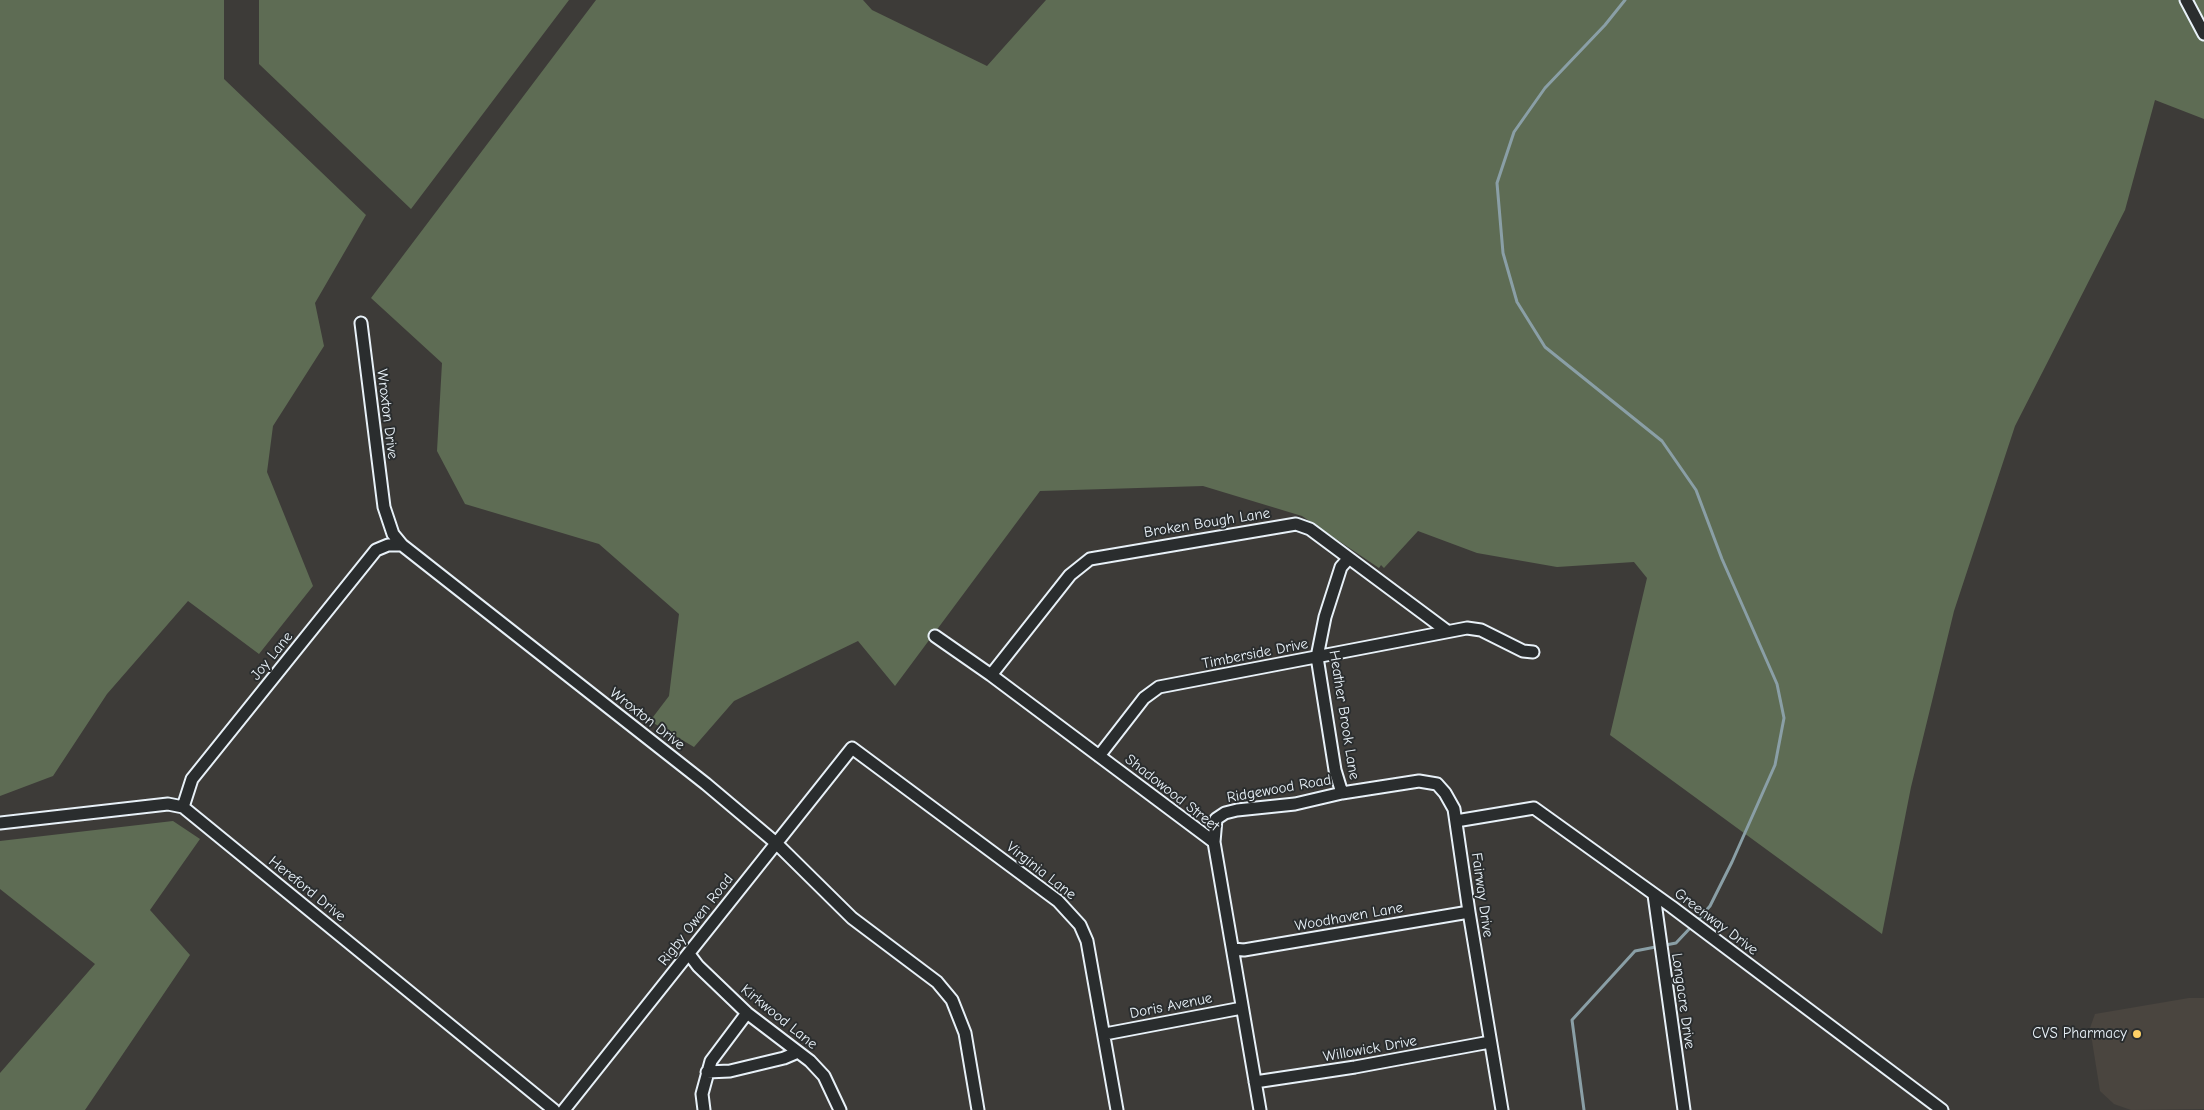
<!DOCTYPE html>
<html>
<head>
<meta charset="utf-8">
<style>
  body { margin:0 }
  canvas { display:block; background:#3d3b38 }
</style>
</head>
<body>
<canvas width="2204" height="1110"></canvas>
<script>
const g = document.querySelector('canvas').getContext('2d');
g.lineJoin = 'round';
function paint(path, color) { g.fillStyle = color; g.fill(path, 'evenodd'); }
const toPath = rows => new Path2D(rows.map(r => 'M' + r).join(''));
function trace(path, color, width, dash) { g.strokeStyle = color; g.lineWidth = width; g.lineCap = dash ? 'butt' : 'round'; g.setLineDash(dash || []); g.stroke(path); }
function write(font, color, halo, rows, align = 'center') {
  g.font = font + ' "Comic Neue",sans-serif'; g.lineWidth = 4; g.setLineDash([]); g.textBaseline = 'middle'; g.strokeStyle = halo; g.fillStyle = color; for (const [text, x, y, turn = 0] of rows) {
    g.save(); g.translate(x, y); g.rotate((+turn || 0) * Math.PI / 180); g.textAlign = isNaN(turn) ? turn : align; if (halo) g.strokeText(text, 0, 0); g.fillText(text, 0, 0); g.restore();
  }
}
paint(toPath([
  [2189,998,2204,998,2204,1109,2131,1110,2114,1104,2100,1091,2090,1028,2095,1014]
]), '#4a453f');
paint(toPath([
  [0,0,224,0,224,79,366,215,315,303,324,346,273,426,267,472,313,586,259,654,188,601,107,694,53,776,0,796],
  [259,0,569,0,411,209,259,64],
  [596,0,863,0,872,10,987,66,1046,0,2204,0,2204,119,2155,100,2125,210,2015,426,1954,611,1911,787,1882,934,1610,735,1647,578,1634,562,1557,567,1477,553,1418,531,1384,568,1381,565,1379,568,1302,516,1203,486,1040,491,895,686,858,641,734,701,694,747,650,721,669,696,679,614,599,544,465,504,437,451,442,363,371,298],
  [173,821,200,839,150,910,190,955,85,1110,0,1110,0,1073,95,964,0,889,0,841]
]), '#5e6c54');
trace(toPath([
  [1625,0,1605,25,1545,88,1514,132,1497,183,1503,253,1517,302,1545,347,1662,441,1696,490,1722,559,1777,684,1784,718,1775,765,1732,862,1710,906,1696,922],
  [1584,1110,1572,1020,1635,951,1676,943,1692,926]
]), '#8a9fa6', 3);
const minor = toPath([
  [2186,0,2204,34],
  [361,323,384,507,393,534,402,545,706,784,776,843,852,918,937,982,952,1000,965,1033,978,1110],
  [935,636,991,675,1214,842,1260,1110],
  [991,675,1070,575,1090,559,1296,524,1310,529,1447,631],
  [1099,756,1144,698,1159,687,1467,628,1481,630,1523,651,1533,652],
  [1342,793,1335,770,1317,657,1325,617,1341,567,1349,558],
  [183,807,192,779,376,550,388,545,402,545],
  [1456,821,1534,808,1672,907,1942,1110],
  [0,823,168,804,183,807,554,1110],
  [1214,842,1216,819,1225,813,1237,810,1295,804,1342,793,1419,781,1437,784,1445,793,1454,809,1469,912,1502,1110],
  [1654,895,1684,1110],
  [1233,949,1244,950,1469,912],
  [689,954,698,966,747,1013,810,1061,824,1076,840,1110],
  [1105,1034,1242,1008],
  [707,1072,730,1071,784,1058,798,1052],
  [1255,1082,1355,1067,1490,1042],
  [564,1110,852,748,1058,901,1080,925,1087,941,1117,1110],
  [704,1110,702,1094,711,1061,747,1013]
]);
trace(minor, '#e8f1f8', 15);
trace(minor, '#2a2d2e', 11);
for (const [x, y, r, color] of [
  [2137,1034,5,"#ffd166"]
]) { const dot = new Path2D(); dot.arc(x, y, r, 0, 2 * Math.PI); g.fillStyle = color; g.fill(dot); trace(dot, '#2a2d2e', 2); }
write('15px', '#e8f1f8', '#2a2d2e', [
  ["Wroxton Drive",387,414,83],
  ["Broken Bough Lane",1207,523,-9],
  ["Timberside Drive",1255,654,-11],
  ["Joy Lane",272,656,-51],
  ["Heather Brook Lane",1344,715,81],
  ["Wroxton Drive",647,719,38],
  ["Ridgewood Road",1279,789,-10],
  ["Shadowood Street",1172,793,38],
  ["Virginia Lane",1041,871,38],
  ["Hereford Drive",307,889,39],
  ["Fairway Drive",1482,895,82],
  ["Woodhaven Lane",1349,917,-10],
  ["Rigby Owen Road",696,920,-52],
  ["Greenway Drive",1716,922,37],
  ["Longacre Drive",1683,1001,82],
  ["Doris Avenue",1171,1006,-11],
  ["Kirkwood Lane",779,1017,39],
  ["Willowick Drive",1370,1049,-10]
]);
write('15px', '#e8f1f8', '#2a2d2e', [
  ["CVS Pharmacy",2127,1034]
], 'right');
</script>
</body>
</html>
